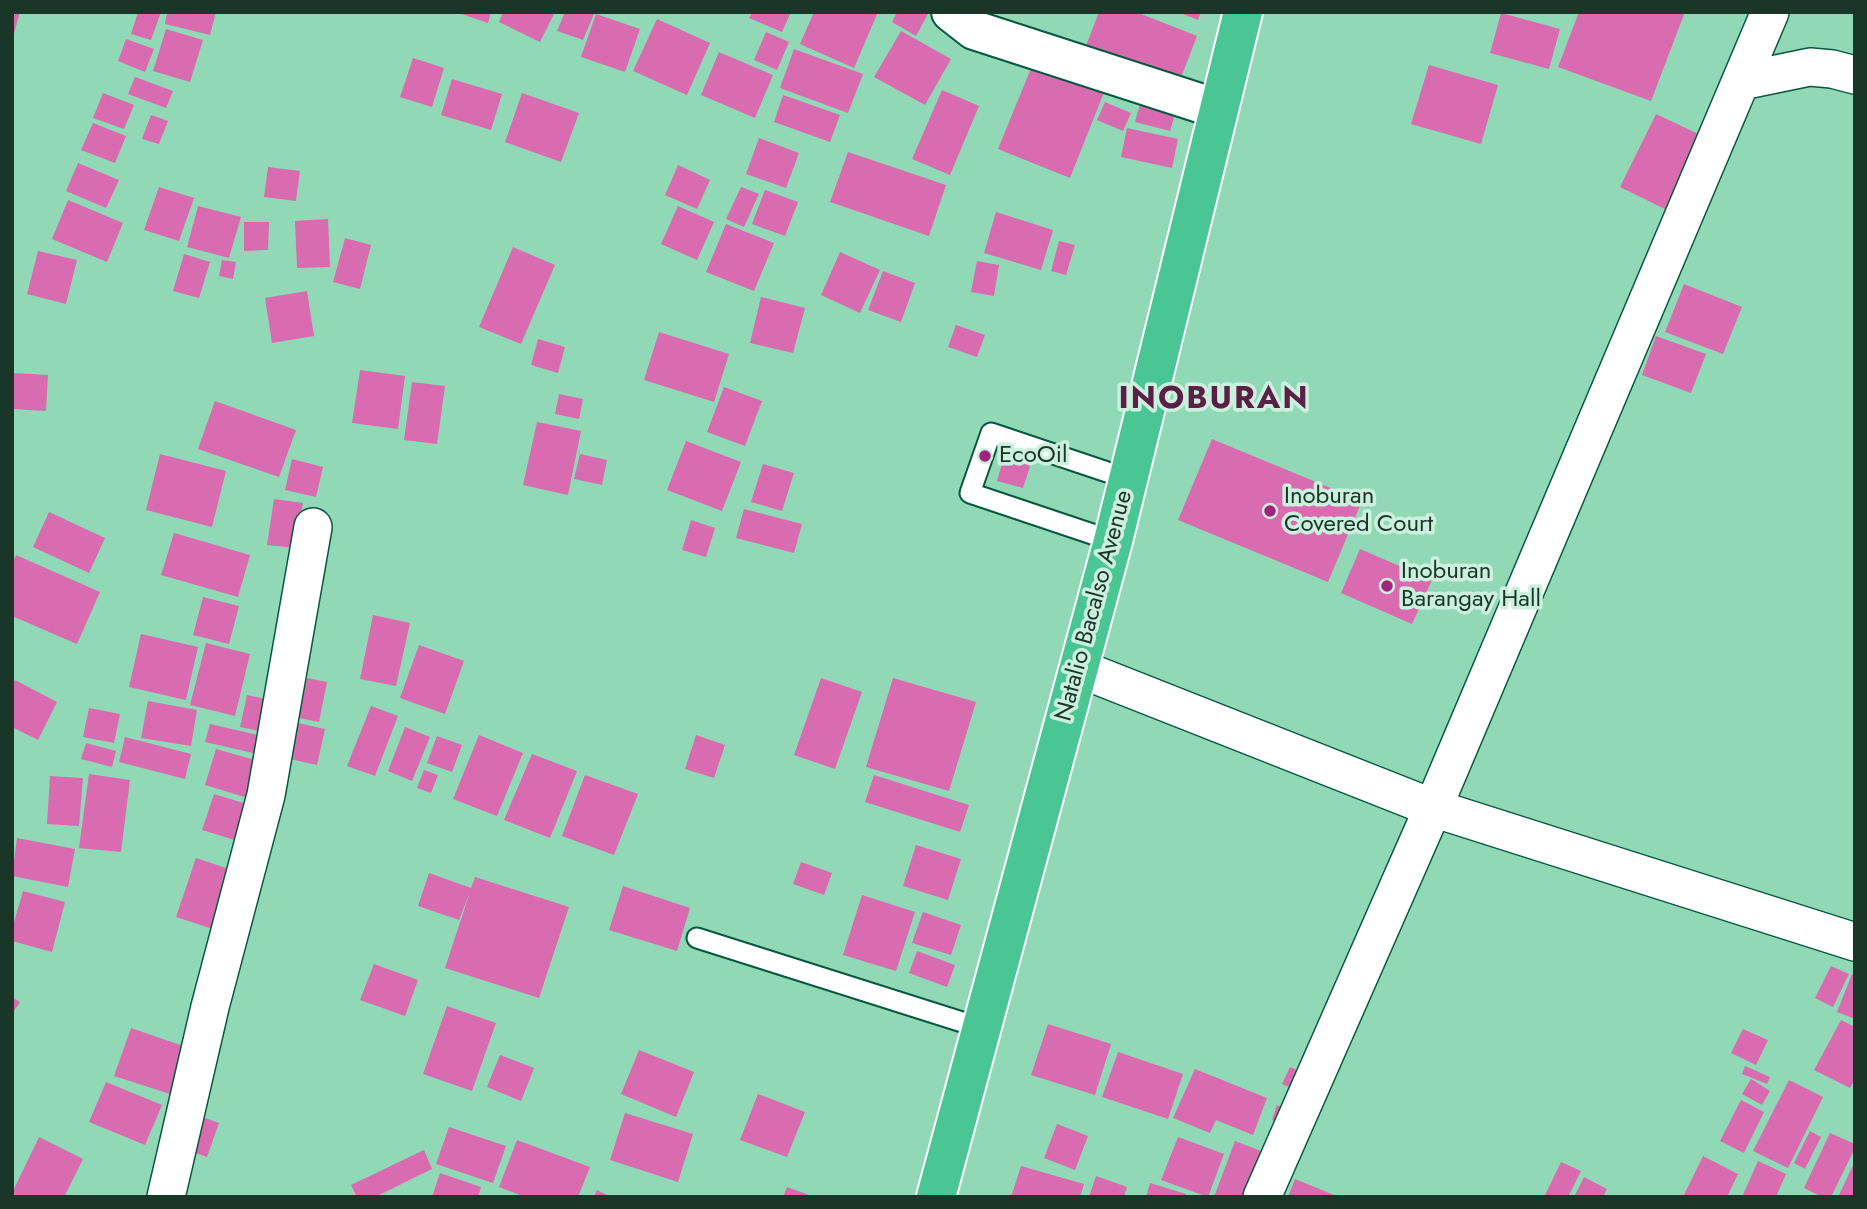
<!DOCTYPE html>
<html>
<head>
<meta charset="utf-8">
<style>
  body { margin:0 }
  #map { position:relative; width:1867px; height:1209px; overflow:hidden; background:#91d8b6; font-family:Jost,sans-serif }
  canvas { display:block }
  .frame { position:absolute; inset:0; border:14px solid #193629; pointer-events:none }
</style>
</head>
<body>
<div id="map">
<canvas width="1867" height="1209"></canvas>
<div class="frame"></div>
</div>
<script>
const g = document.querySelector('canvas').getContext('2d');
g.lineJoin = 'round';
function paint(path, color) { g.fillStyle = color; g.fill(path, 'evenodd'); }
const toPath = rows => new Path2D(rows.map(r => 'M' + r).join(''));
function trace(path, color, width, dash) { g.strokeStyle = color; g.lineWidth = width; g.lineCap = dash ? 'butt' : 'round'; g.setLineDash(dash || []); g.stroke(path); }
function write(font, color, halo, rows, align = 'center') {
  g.font = font + ' Jost,sans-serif'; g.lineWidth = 7; g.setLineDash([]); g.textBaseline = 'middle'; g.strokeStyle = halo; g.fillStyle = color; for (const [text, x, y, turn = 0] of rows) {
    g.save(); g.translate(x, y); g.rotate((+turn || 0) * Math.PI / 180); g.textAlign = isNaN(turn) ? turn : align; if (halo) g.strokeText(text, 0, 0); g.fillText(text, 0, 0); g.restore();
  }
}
paint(toPath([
  [12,12,20,12,13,37,12,37],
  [138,12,161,12,151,40,131,34],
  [167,12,216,12,210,35,165,24],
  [456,12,491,12,488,23],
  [503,12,555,12,540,42,499,22],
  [565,12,594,14,583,40,557,31],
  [752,12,791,12,782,32,749,18],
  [814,12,878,12,854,68,800,44],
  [897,12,929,12,916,36,892,22],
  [1099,12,1136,12,1197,36,1177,88,1084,51],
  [1178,12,1201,12,1198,20],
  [1579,12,1685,12,1651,101,1558,67],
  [1501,13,1560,29,1549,69,1490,53],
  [596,14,640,29,625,72,581,57],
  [657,19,710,43,687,95,633,71],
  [166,29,203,40,190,82,153,71],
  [901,31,951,59,925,105,874,77],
  [766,32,789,42,777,70,754,60],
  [126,39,154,49,145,72,118,61],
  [794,49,863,74,848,113,780,88],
  [719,52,773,75,755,118,701,95],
  [413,58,444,68,432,107,400,97],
  [1034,61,1105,90,1070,178,998,149],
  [1429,65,1498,85,1481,144,1411,124],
  [135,77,173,91,166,108,128,94],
  [452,79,502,94,491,130,441,115],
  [942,90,979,106,950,175,912,159],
  [103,93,134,105,124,129,93,118],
  [522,93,579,113,561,162,505,142],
  [783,95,840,115,830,142,774,122],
  [1105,102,1131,113,1123,131,1097,120],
  [1140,104,1175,114,1170,131,1135,122],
  [1656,114,1709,139,1673,213,1620,187],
  [151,115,168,121,159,144,142,139],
  [93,123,126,136,115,163,81,150],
  [1127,128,1178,139,1172,168,1121,157],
  [759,138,799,153,786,188,746,174],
  [848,152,946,185,929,236,830,202],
  [78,163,119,180,106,208,66,191],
  [678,165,710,180,697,209,665,195],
  [268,167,300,171,296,201,264,197],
  [159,187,194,198,179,241,144,230],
  [741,187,759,194,744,227,726,219],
  [765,190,798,202,785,236,752,224],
  [68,200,123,223,107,262,52,239],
  [198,206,241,217,229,258,187,247],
  [678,206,714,222,697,260,661,244],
  [996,212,1053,230,1041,270,984,253],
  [328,219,330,267,297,268,295,221],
  [244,222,269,222,268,250,244,251],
  [726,224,774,243,754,291,706,272],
  [345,238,371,245,360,289,333,282],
  [1059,241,1075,245,1066,275,1051,271],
  [513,247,555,265,521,344,479,327],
  [38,251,77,260,66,304,27,294],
  [840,252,880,270,860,313,821,295],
  [184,254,210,262,199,298,173,291],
  [222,260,236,262,233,279,219,276],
  [977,261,999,265,994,296,971,292],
  [883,271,915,283,901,322,868,310],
  [1684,284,1742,307,1723,354,1665,332],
  [307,291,314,336,272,343,265,298],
  [761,297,805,308,793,353,750,343],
  [956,325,985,335,977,357,948,347],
  [659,332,729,354,714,402,644,380],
  [1656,336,1706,354,1691,393,1642,375],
  [538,339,565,347,558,373,531,365],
  [360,370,405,376,398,429,352,423],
  [12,373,48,375,46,411,12,409],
  [412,382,445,386,437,444,404,440],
  [724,387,762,401,745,446,707,432],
  [559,394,583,399,579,419,555,414],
  [215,401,296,430,279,477,198,449],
  [537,422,581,431,568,495,523,485],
  [1212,439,1362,501,1328,582,1178,520],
  [686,441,741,462,722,511,667,490],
  [1006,449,1033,457,1023,488,997,481],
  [160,454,226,471,212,527,146,510],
  [580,454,607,460,602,485,574,479],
  [292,459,323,467,316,497,285,490],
  [763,464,794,473,782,511,751,502],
  [274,499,303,503,296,548,267,545],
  [744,509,802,524,794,553,736,538],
  [49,512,105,538,89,573,33,547],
  [691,520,715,528,706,557,682,550],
  [174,533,250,555,238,597,161,575],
  [1360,549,1432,580,1412,624,1341,593],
  [16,555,100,592,77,644,12,616,12,564],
  [203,597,239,606,229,644,193,635],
  [373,615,410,623,396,686,360,679],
  [141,634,198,647,186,700,129,687],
  [206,643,250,654,235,716,190,705],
  [419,645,464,661,445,714,400,698],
  [307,678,327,682,319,722,299,718],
  [821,678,862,692,835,769,794,755],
  [893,678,976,702,949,791,866,767],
  [15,680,57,702,38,740,12,727,12,685],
  [247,695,280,702,273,734,240,727],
  [148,701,197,710,191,746,141,738],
  [371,706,398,716,375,776,347,766],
  [89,708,120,714,114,743,83,737],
  [298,723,325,729,317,765,290,759],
  [210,724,271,738,266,756,205,742],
  [405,727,430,737,412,781,388,771],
  [479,735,523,753,497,816,453,799],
  [696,735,725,745,714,778,685,769],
  [437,736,462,745,452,772,427,763],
  [125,737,191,754,185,779,119,762],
  [86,743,116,751,112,767,81,759],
  [216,749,262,762,251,799,205,785],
  [532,754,577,771,550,838,504,820],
  [424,770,438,775,431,793,417,788],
  [89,774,130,780,121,852,79,848],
  [585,775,638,794,614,855,562,836],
  [874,775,969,805,960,832,865,802],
  [50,776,83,778,79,826,47,824],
  [214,794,260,808,248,844,202,830],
  [17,838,75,849,68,887,12,876],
  [916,845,961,859,948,900,903,886],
  [196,858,244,874,225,933,176,917],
  [801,862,832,873,824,895,793,884],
  [429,873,471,888,475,877,569,907,539,998,445,968,470,892,459,920,418,906],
  [623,886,690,908,677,951,609,930],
  [23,891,65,902,52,952,12,941,12,929],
  [862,895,915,912,896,971,843,955],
  [923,912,961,925,951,955,912,943],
  [917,951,955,965,947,987,909,973],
  [374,964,418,980,405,1016,360,1000],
  [1831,966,1849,974,1833,1007,1815,998],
  [1852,974,1855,975,1855,1019,1837,1012],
  [12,997,20,1002,12,1014],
  [447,1006,496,1023,472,1091,423,1074],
  [1841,1020,1855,1027,1855,1079,1850,1088,1814,1070],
  [1048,1024,1111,1044,1095,1095,1031,1075],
  [131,1028,189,1048,173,1095,114,1076],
  [1743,1029,1768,1040,1756,1065,1731,1053],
  [639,1050,694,1072,676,1117,621,1094],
  [1118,1052,1183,1074,1168,1119,1102,1097],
  [500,1055,534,1068,521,1101,487,1087],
  [1745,1066,1770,1077,1767,1084,1742,1074],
  [1290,1067,1312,1076,1304,1093,1282,1084],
  [1195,1069,1267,1098,1253,1135,1216,1120,1210,1133,1173,1118],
  [1751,1079,1770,1091,1762,1105,1742,1094],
  [1789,1080,1823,1097,1788,1168,1753,1151],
  [106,1082,162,1105,145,1145,89,1122],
  [758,1094,805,1112,787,1157,740,1140],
  [1741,1100,1764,1112,1744,1153,1720,1141],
  [1277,1105,1292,1110,1287,1125,1272,1120],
  [625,1113,693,1134,678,1182,610,1160],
  [197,1115,219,1123,207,1157,185,1149],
  [1057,1124,1088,1136,1075,1170,1044,1158],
  [449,1127,506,1146,493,1183,436,1164],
  [1810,1131,1821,1137,1805,1169,1794,1163],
  [1830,1133,1855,1144,1855,1148,1831,1197,1822,1197,1804,1188],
  [39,1137,83,1159,64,1197,19,1197,12,1193],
  [1178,1137,1224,1154,1208,1197,1161,1180],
  [517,1140,590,1167,578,1197,525,1197,499,1187],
  [1235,1141,1274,1156,1258,1197,1214,1197],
  [424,1150,432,1169,375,1197,357,1197,351,1185],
  [1703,1156,1738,1174,1727,1197,1683,1197],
  [1758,1161,1786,1174,1776,1197,1742,1197],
  [1855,1161,1855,1197,1838,1197],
  [1561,1162,1581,1171,1568,1197,1544,1197],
  [1021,1166,1084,1184,1080,1197,1011,1197],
  [440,1173,481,1187,478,1197,432,1197],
  [1096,1176,1127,1187,1124,1197,1089,1197],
  [1584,1177,1607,1189,1603,1197,1574,1197],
  [1295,1179,1339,1197,1288,1197],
  [1150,1183,1186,1194,1185,1197,1146,1197],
  [787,1187,812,1196,812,1197,783,1197],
  [597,1190,611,1197,594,1197]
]), '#d96cb1');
const lane = toPath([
  [1113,541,970,493,991,433,1128,479],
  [697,938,981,1028]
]);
const street = toPath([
  [1742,81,1810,67,1832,69,1855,75],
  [1078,668,1433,808,1855,942],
  [166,1197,210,1007,266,795,313,527],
  [1262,1197,1433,808,1770,12]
]);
const secondary = toPath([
  [951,12,974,30,1218,109]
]);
const highway = toPath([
  [936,1197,1113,541,1243,12]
]);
trace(lane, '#06593d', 23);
trace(street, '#06593d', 40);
trace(secondary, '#06593d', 42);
trace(highway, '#fff', 42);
trace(lane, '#fff', 19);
trace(street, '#fff', 37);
trace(secondary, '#fff', 38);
trace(highway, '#4ac594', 38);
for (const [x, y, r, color] of [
  [985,456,7,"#a1267b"],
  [1270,511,7,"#a1267b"],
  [1387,586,7,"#a1267b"]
]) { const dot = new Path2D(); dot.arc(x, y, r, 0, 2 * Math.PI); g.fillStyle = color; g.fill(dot); trace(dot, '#cdf0de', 2.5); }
write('24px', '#193629', '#cdf0de', [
  ["EcoOil",999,456],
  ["Inoburan",1284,497],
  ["Covered Court",1284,525],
  ["Inoburan",1401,572],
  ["Barangay Hall",1401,600]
], 'left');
write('24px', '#193629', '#cdf0de', [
  ["Natalio Bacalso Avenue",1095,606,-75]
]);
g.letterSpacing = '2px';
write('bold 32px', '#5b2047', '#cdf0de', [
  ["INOBURAN",1214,400]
]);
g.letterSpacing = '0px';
</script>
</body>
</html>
